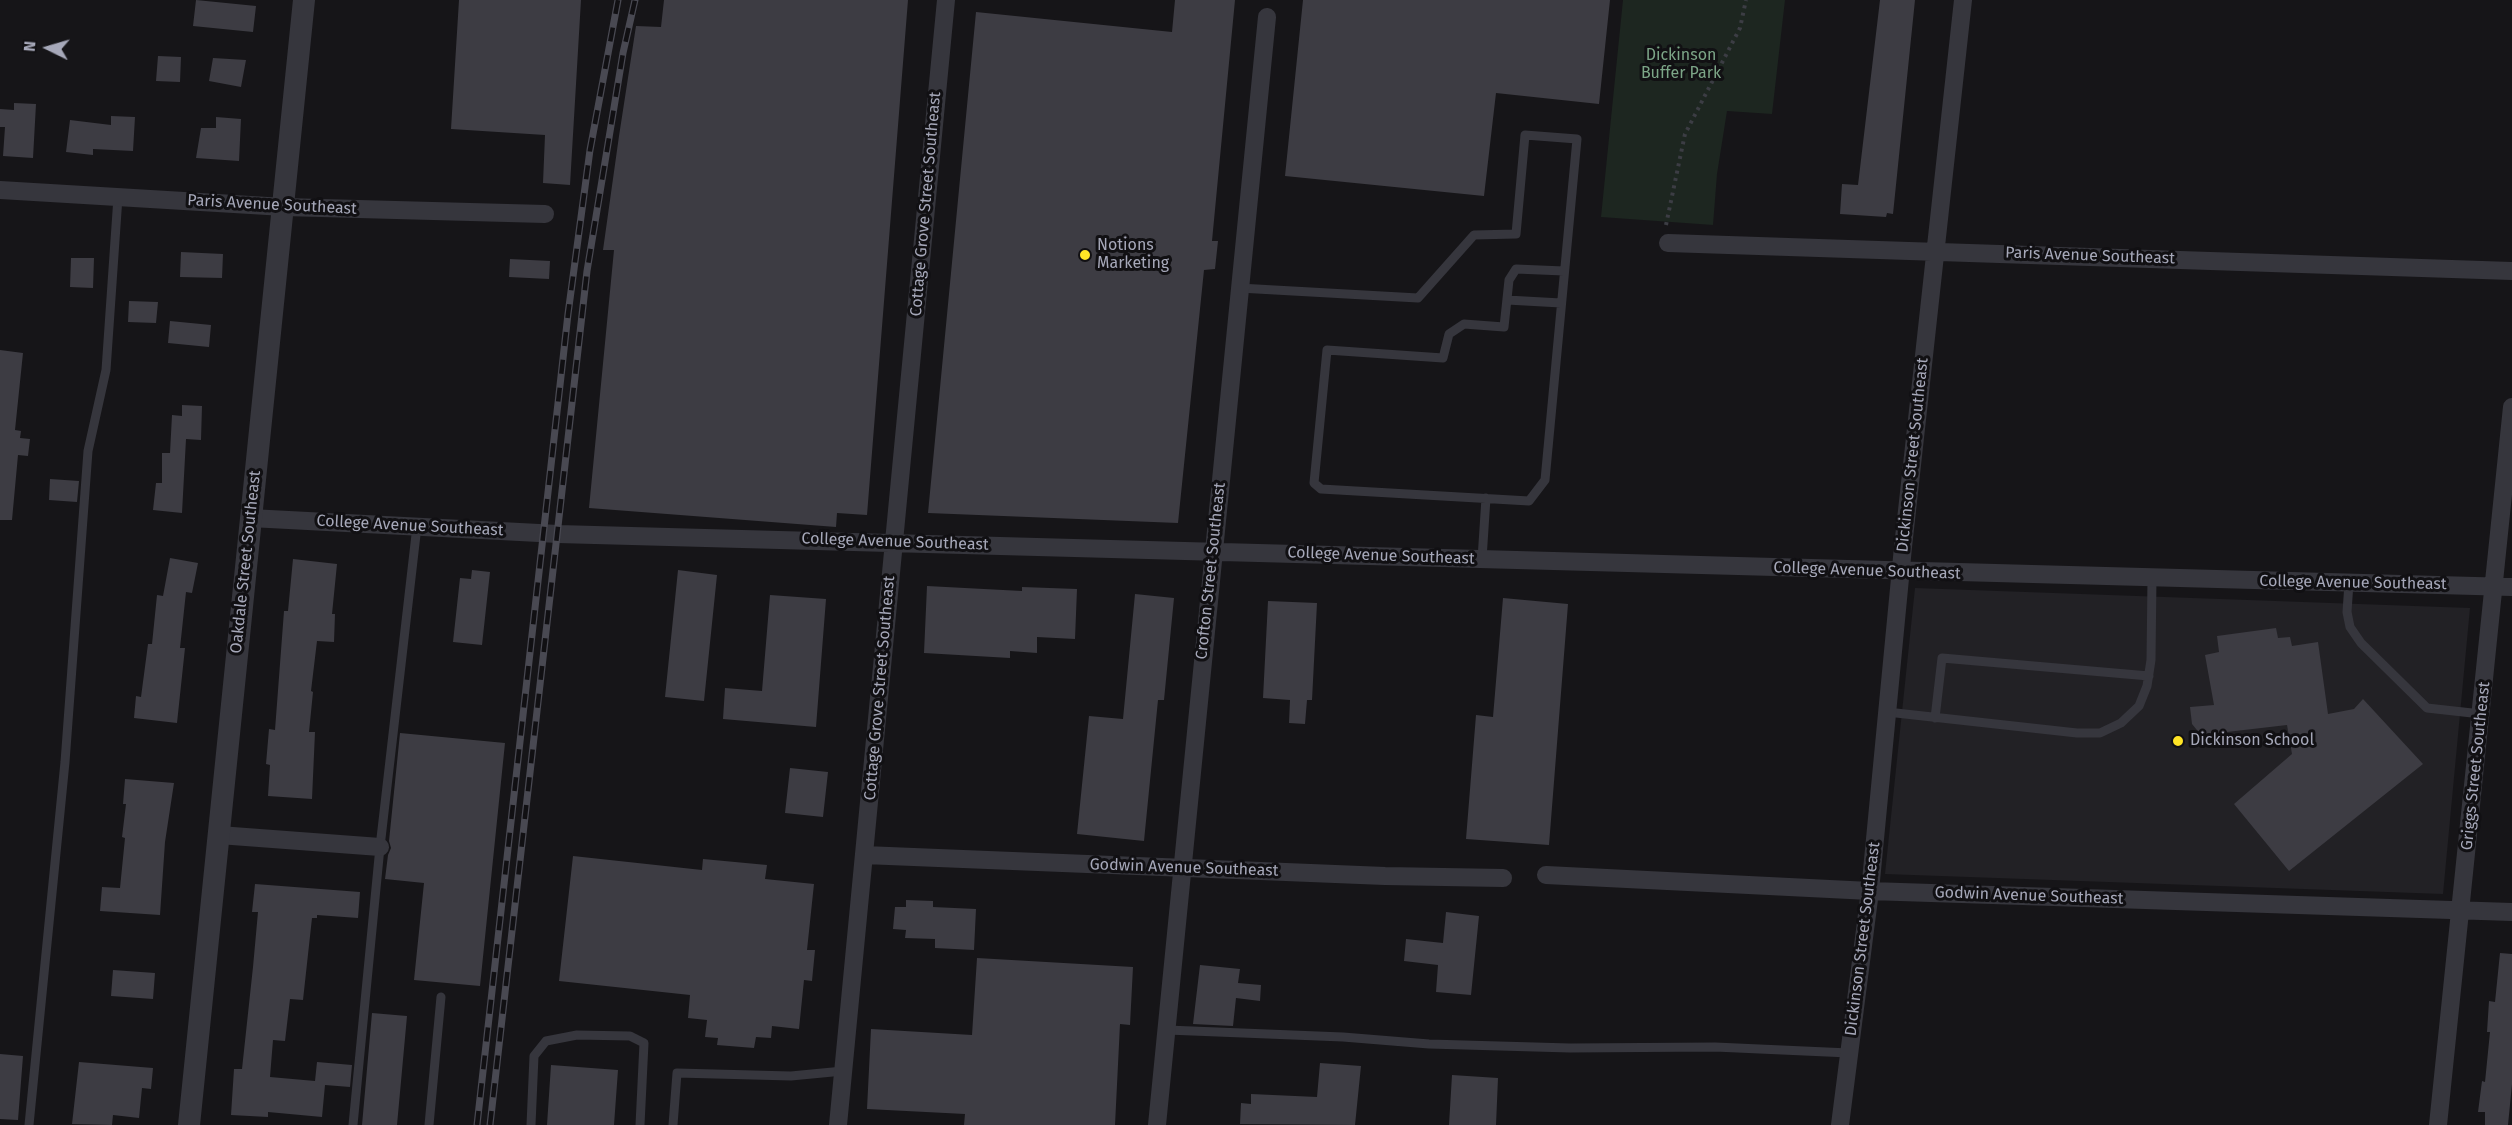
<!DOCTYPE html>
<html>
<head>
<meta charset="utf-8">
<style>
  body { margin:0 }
  #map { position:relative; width:2512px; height:1125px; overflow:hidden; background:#161518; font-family:"Fira Sans",sans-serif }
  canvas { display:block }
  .north { position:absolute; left:18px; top:18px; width:60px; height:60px; -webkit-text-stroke:4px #111013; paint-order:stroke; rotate:275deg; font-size:16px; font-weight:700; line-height:24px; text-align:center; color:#a6a8b9 }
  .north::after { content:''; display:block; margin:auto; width:21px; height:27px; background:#a6a8b9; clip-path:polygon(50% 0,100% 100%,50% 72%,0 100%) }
</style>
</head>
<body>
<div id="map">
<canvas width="2512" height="1125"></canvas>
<div class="north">N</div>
</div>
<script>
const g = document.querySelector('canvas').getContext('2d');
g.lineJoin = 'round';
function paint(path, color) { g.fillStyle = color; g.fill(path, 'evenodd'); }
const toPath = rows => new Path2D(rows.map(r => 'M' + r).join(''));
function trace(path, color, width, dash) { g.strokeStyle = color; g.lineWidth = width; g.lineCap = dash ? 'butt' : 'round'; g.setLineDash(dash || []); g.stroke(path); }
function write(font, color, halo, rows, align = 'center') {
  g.font = font + ' "Fira Sans",sans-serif'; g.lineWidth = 6; g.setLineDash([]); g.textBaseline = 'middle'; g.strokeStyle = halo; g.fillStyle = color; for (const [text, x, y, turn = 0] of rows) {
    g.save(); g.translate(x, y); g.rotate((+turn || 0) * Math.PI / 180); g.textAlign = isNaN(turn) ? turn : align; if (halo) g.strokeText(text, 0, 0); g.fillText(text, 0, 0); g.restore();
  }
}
paint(toPath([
  [1915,588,2470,608,2443,894,1885,874]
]), '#222125');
paint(toPath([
  [1623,0,1785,0,1772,114,1727,111,1717,174,1713,225,1601,217]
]), '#1d2620');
paint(toPath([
  [196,0,256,6,253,32,193,26],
  [459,0,581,0,570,185,543,183,545,135,451,129],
  [664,0,908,0,867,515,837,513,836,527,589,508,614,250,603,250,619,136,636,26,661,27],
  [1175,0,1235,0,1212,241,1218,241,1215,269,1204,270,1178,523,928,513,976,12,1172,32],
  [1303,0,1610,0,1599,104,1496,93,1484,196,1285,176],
  [1880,0,1915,0,1893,214,1887,213,1886,217,1840,214,1842,184,1858,185],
  [158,56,181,57,180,82,156,81],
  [213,58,246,60,241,87,209,81],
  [14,103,36,104,33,158,3,156,5,127,0,127,0,109,14,110],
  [111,116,135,117,133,151,93,149,93,155,66,152,70,120,111,125],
  [216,117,241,119,239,161,196,158,201,128,216,128],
  [181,252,223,254,222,278,180,277],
  [71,258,94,258,93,288,70,287],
  [510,259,550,261,549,279,509,277],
  [129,301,158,302,156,323,128,322],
  [170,321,211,325,209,347,168,343],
  [0,350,23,353,15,430,21,431,20,438,30,439,28,456,18,455,12,520,0,520],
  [182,405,202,406,201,440,186,439,182,513,153,510,156,483,162,483,162,453,170,453,172,415,182,416],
  [50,479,79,481,77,502,49,500],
  [170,558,198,563,192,593,186,592,180,648,185,648,177,723,134,718,136,696,141,697,148,644,152,644,157,595,163,596],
  [293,559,337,564,332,614,335,614,334,642,317,641,311,691,313,692,309,732,315,732,312,799,268,796,270,765,266,764,269,729,275,730,284,611,288,611],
  [472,570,490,572,482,645,453,642,460,578,471,579],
  [678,570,717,575,704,701,665,697],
  [927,586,1022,591,1022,587,1077,589,1075,639,1037,637,1037,653,1010,651,1010,658,924,653],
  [1135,594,1174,598,1164,700,1158,700,1144,841,1077,834,1089,716,1123,719],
  [770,595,826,599,816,727,723,719,725,688,762,691],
  [1503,598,1568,604,1549,845,1466,839,1476,715,1493,717],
  [1268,601,1317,603,1312,700,1307,700,1305,724,1289,723,1290,700,1263,698],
  [2276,628,2278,638,2290,637,2292,646,2318,642,2328,714,2354,709,2363,699,2423,764,2289,871,2234,804,2292,754,2287,725,2201,735,2192,724,2190,707,2214,705,2205,655,2219,652,2217,636],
  [400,733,505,743,480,986,414,980,424,883,385,879,388,855,391,848,389,841],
  [790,768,828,772,823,817,785,813],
  [125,779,174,783,165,842,160,915,100,911,102,887,120,888,125,838,122,837,126,804,123,804],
  [573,856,702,870,703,859,767,865,765,879,814,884,807,950,815,950,812,981,804,980,799,1029,772,1026,771,1038,756,1037,754,1048,717,1045,718,1038,705,1037,707,1020,688,1018,690,995,559,981],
  [255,884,360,892,358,918,317,915,317,918,312,918,303,1000,290,999,285,1041,273,1040,270,1077,315,1081,317,1062,352,1065,350,1087,325,1085,322,1117,268,1112,268,1117,231,1115,234,1069,242,1069,253,967,258,912,252,912],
  [906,900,933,901,933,907,976,909,974,950,935,948,935,939,905,938,906,930,893,929,895,907,906,907],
  [1446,912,1479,916,1471,995,1436,992,1438,965,1404,961,1406,939,1443,943],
  [2500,953,2512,954,2512,1084,2508,1125,2485,1125,2485,1112,2478,1112,2482,1081,2485,1082,2490,1032,2487,1032,2489,1001,2495,1002],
  [977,958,1133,967,1130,1025,1120,1024,1115,1125,964,1125,965,1114,867,1109,871,1029,972,1035],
  [1200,965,1240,969,1238,983,1261,985,1260,1001,1236,998,1233,1026,1193,1024],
  [113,970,155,973,153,999,111,996],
  [372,1013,407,1016,397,1125,362,1125],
  [0,1054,23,1056,18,1120,0,1119],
  [79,1062,153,1068,151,1089,142,1088,139,1118,113,1115,112,1125,72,1124],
  [1320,1063,1361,1066,1355,1125,1240,1124,1241,1103,1251,1104,1251,1094,1317,1097],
  [551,1065,618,1070,614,1125,547,1125],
  [1452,1075,1498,1078,1496,1125,1449,1125]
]), '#3d3c43');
trace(toPath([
  [1666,225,1685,134,1740,28,1746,0]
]), '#3c3d44', 4, [3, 4.5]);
trace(toPath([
  [1239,288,1418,298,1474,235,1516,234,1525,135,1577,139,1545,480,1529,501,1321,489,1314,483,1327,350,1443,358,1449,334,1464,324,1504,327,1509,280,1516,269,1564,271],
  [1507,300,1561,303],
  [1482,559,1486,498],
  [2349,583,2347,612,2350,627,2361,643,2427,708,2481,714],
  [1887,712,2077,733,2100,733,2121,723,2139,706,2147,686,2151,660,2152,578],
  [1935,718,1942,658,2149,676],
  [1167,1030,1343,1037,1429,1044,1570,1048,1715,1047,1849,1053],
  [29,1125,65,762,88,451,106,370,118,197],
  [353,1125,380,847,417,526],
  [429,1125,441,997],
  [531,1125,534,1056,546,1041,577,1035,630,1036,644,1043,640,1125],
  [673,1125,677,1073,791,1076,843,1071]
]), '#36363d', 9);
trace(toPath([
  [0,190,284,207,545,214],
  [1668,243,2512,271],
  [250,518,558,534,2512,587],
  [219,835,380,847],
  [864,855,1385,876,1503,878],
  [1546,875,1870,891,2512,912],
  [838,1125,946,0],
  [1157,1125,1267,17],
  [1840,1125,1870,891,1903,547,1963,0],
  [2438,1125,2512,407]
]), '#36363d', 18);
trace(toPath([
  [189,1125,304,0]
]), '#36363d', 22);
const rail = toPath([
  [477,1125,568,314,590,150,618,0],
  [490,1125,587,271,623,53,635,0]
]);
trace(rail, '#494952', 7);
trace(rail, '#111013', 4.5, [14]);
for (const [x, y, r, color] of [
  [1085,255,6,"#ffe426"],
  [2178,741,6,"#ffe426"]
]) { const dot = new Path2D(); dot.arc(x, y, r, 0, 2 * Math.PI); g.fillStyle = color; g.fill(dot); trace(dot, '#111013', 2); }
write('16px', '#7ca587', '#111013', [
  ["Dickinson",1681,56],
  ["Buffer Park",1681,74]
]);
write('16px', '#a6a8b9', '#111013', [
  ["Cottage Grove Street Southeast",926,204,-85],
  ["Paris Avenue Southeast",272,205,3],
  ["Paris Avenue Southeast",2090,256,2],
  ["Dickinson Street Southeast",1913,455,-84],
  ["College Avenue Southeast",410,526,3],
  ["College Avenue Southeast",895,542,2],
  ["College Avenue Southeast",1381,556,2],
  ["Oakdale Street Southeast",246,562,-84],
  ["Crofton Street Southeast",1211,571,-84],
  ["College Avenue Southeast",1867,571,2],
  ["College Avenue Southeast",2353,583,1],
  ["Cottage Grove Street Southeast",880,688,-85],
  ["Griggs Street Southeast",2476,766,-84],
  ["Godwin Avenue Southeast",1184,868,2],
  ["Godwin Avenue Southeast",2029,896,2],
  ["Dickinson Street Southeast",1863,939,-83]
]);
write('16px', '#a6a8b9', '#111013', [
  ["Notions",1097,246],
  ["Marketing",1097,264],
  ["Dickinson School",2190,741]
], 'left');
</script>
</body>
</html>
